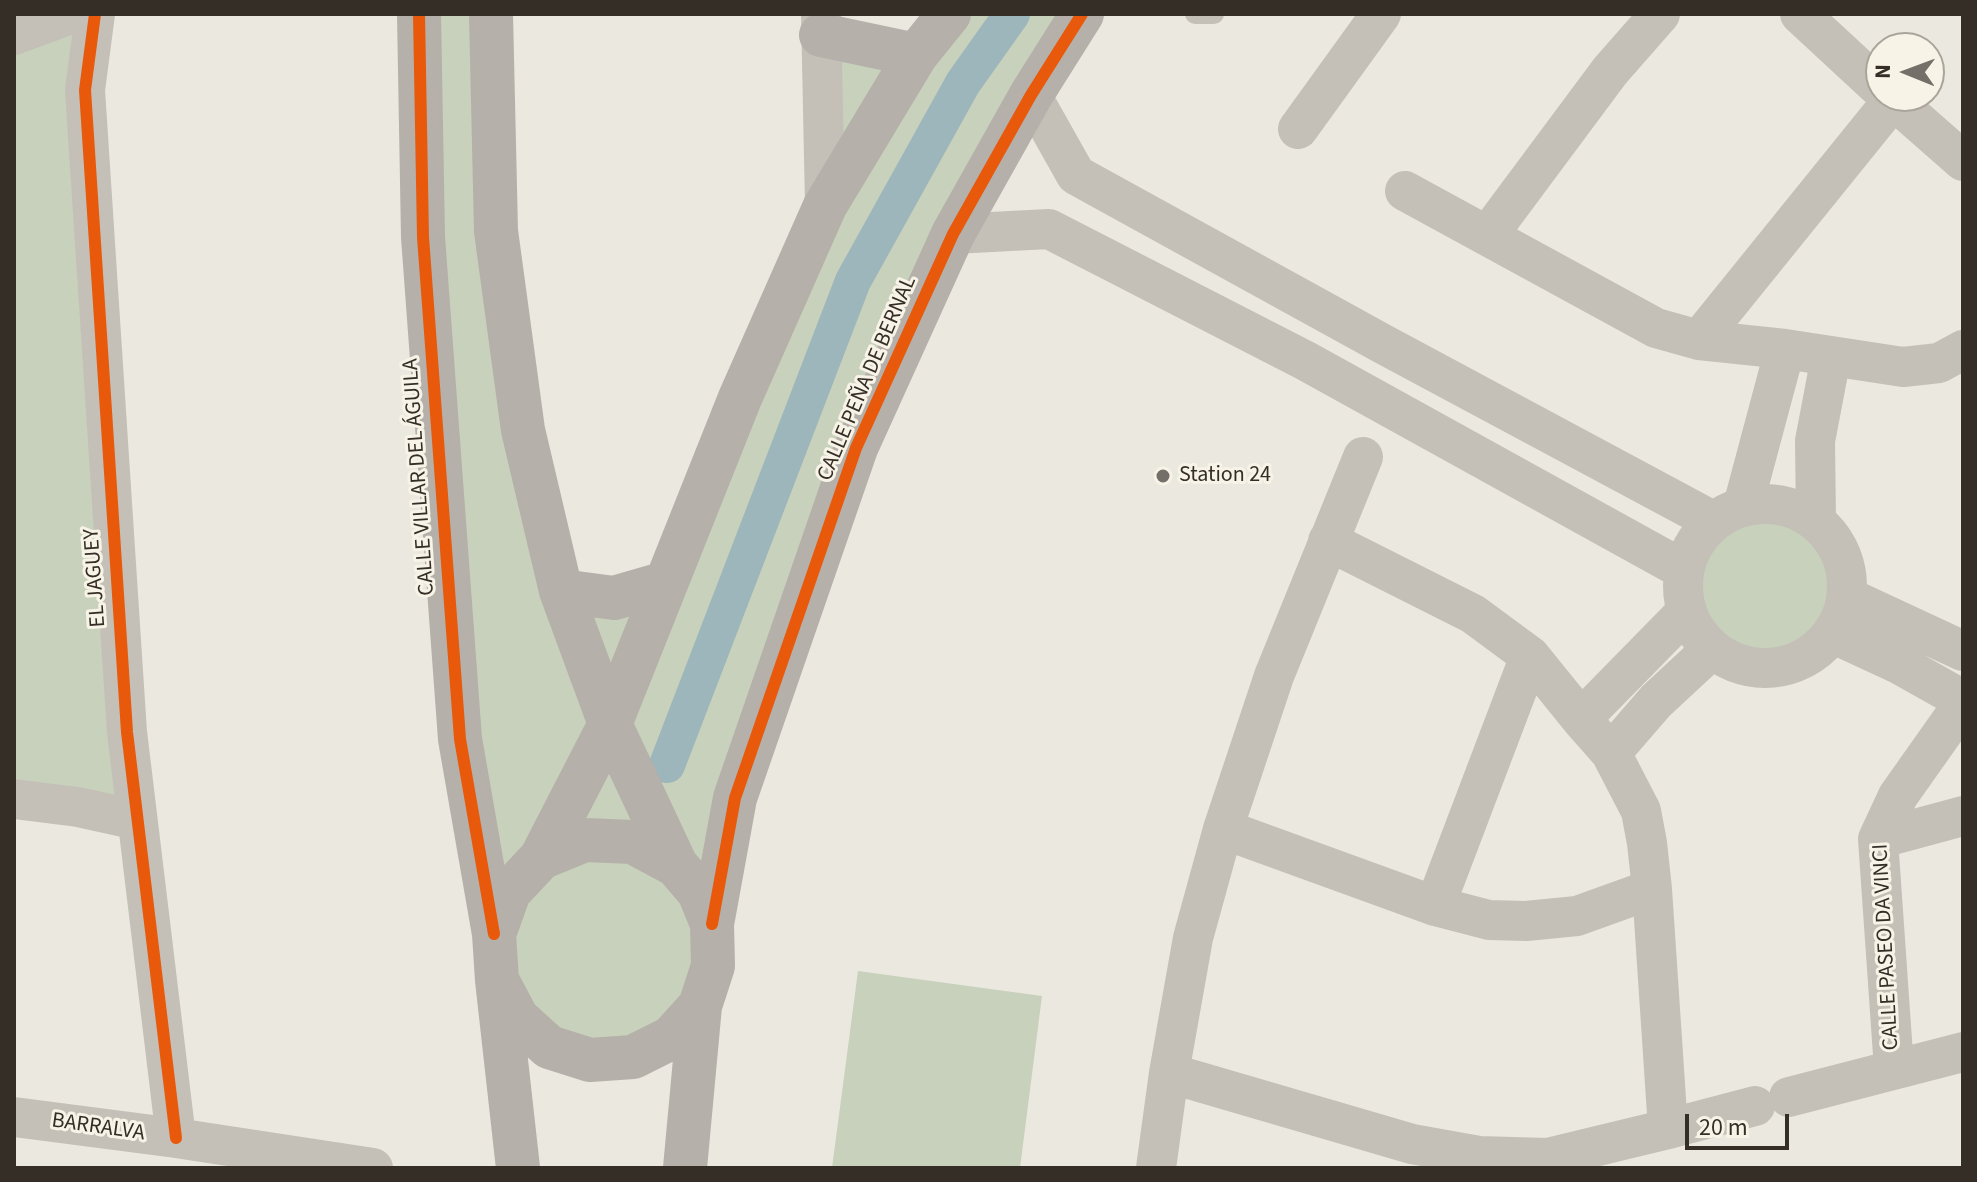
<!DOCTYPE html>
<html>
<head>
<meta charset="utf-8">
<style>
  body { margin:0 }
  #map { position:relative; width:1977px; height:1182px; overflow:hidden; background:#ebe8e0; font-family:"Source Sans 3",sans-serif }
  canvas { display:block }
  .frame { position:absolute; inset:0; border:16px solid #342e27; pointer-events:none }
  .north { position:absolute; left:1865px; top:32px; width:80px; height:80px; box-sizing:border-box; background:#f8f3e7; border:2px solid #aaa49a; border-radius:50%; rotate:271deg; font-size:22px; font-weight:700; line-height:32px; text-align:center; color:#342e27 }
  .north::after { content:''; display:block; margin:auto; width:28px; height:36px; background:#746f68; clip-path:polygon(50% 0,100% 100%,50% 72%,0 100%) }
  .scale { position:absolute; left:1685px; top:1114px; width:104px; height:36px; box-sizing:border-box; border:4px solid #342e27; border-top:0; padding-left:10px; font-size:24px; line-height:28px; white-space:nowrap; color:#342e27; -webkit-text-stroke:6px #f8f3e7; paint-order:stroke }
</style>
</head>
<body>
<div id="map">
<canvas width="1977" height="1182"></canvas>
<div class="frame"></div>
<div class="north">N</div>
<div class="scale">20 m</div>
</div>
<script>
const g = document.querySelector('canvas').getContext('2d');
g.lineJoin = 'round';
function paint(path, color) { g.fillStyle = color; g.fill(path, 'evenodd'); }
const toPath = rows => new Path2D(rows.map(r => 'M' + r).join(''));
function trace(path, color, width, dash) { g.strokeStyle = color; g.lineWidth = width; g.lineCap = dash ? 'butt' : 'round'; g.setLineDash(dash || []); g.stroke(path); }
function write(font, color, halo, rows, align = 'center') {
  g.font = font + ' "Source Sans 3",sans-serif'; g.lineWidth = 6; g.setLineDash([]); g.textBaseline = 'middle'; g.strokeStyle = halo; g.fillStyle = color; for (const [text, x, y, turn = 0] of rows) {
    g.save(); g.translate(x, y); g.rotate((+turn || 0) * Math.PI / 180); g.textAlign = isNaN(turn) ? turn : align; if (halo) g.strokeText(text, 0, 0); g.fillText(text, 0, 0); g.restore();
  }
}
paint(toPath([
  [71,14,137,820,14,799,14,35],
  [419,14,491,14,561,591,666,583,825,206,821,35,916,55,949,14,1082,14,953,234,735,798,700,1006,590,1060,497,980],
  '1683 586a82 82 0 1 1 164 0a82 82 0 1 1-164 0Z',
  [858,971,1042,996,1020,1168,832,1168]
]), '#c8d1bb');
trace(toPath([
  [667,765,853,281,963,83,1012,14]
]), '#9db6bb', 36);
trace(toPath([
  [1195,14,1214,14]
]), '#c4c0b8', 20);
trace(toPath([
  [95,14,85,90,127,732,176,1138],
  [821,14,825,206],
  [1800,14,1881,89],
  [14,35,71,14],
  [1031,95,1076,175,1383,344,1713,521],
  [1889,96,1963,161],
  [1298,129,1381,14],
  [1405,191,1656,328,1699,340,1785,349,1903,367,1939,363,1963,350],
  [953,234,1049,229,1306,361,1684,570],
  [1488,235,1610,71,1660,14],
  [1699,340,1893,100],
  '1683 586a82 82 0 1 1 164 0a82 82 0 1 1-164 0Z',
  [1743,506,1785,349],
  [1816,521,1815,441,1831,357],
  [1328,541,1473,614,1530,656,1581,719,1611,753,1641,811,1647,843,1652,889,1668,1129],
  [1847,597,1963,651],
  [1832,633,1899,664,1963,700],
  [1581,719,1687,611],
  [1611,753,1656,701,1712,649],
  [14,799,78,807,137,820],
  [1223,829,1435,906,1489,920,1526,921,1577,916,1652,889],
  [1878,839,1963,816],
  [1435,906,1530,656],
  [1894,1069,1878,839,1898,796,1963,704],
  [1169,1073,1412,1144,1479,1156,1548,1158,1668,1129,1755,1106],
  [1789,1097,1963,1052],
  [14,1117,176,1138,373,1168],
  [1156,1168,1169,1073,1193,938,1223,829,1274,676,1363,457]
]), '#c4c0b8', 40);
trace(toPath([
  [419,14,423,237,460,739,494,934],
  [491,14,496,231,523,430,561,591,610,724,676,865],
  [821,35,916,55],
  [561,591,614,598,666,583],
  [541,858,610,724,740,398,825,206,916,55,949,14],
  [712,924,735,798,856,448,953,234,1031,95,1082,14],
  [497,980,517,1018,549,1047,590,1060,633,1057,671,1038,700,1006,713,966,712,924,699,892,676,865,633,842,585,840,541,858,509,892,494,934,497,980,518,1168],
  [685,1168,700,1006]
]), '#b5b0a9', 44);
trace(toPath([
  [95,14,85,90,127,732,176,1138],
  [419,14,423,237,460,739,494,934],
  [712,924,735,798,856,448,953,234,1031,95,1082,14]
]), '#e8590c', 12);
for (const [x, y, r, color] of [
  [1163,476,8,"#746f68"]
]) { const dot = new Path2D(); dot.arc(x, y, r, 0, 2 * Math.PI); g.fillStyle = color; g.fill(dot); trace(dot, '#f8f3e7', 3); }
write('22px', '#342e27', '#f8f3e7', [
  ["CALLE PEÑA DE BERNAL",868,379,-67],
  ["CALLE VILLAR DEL ÁGUILA",420,477,-94],
  ["EL JAGUEY",96,578,-94],
  ["CALLE PASEO DA VINCI",1887,947,-93],
  ["BARRALVA",98,1128,8]
]);
write('22px', '#342e27', '#f8f3e7', [
  ["Station 24",1179,476]
], 'left');
</script>
</body>
</html>
